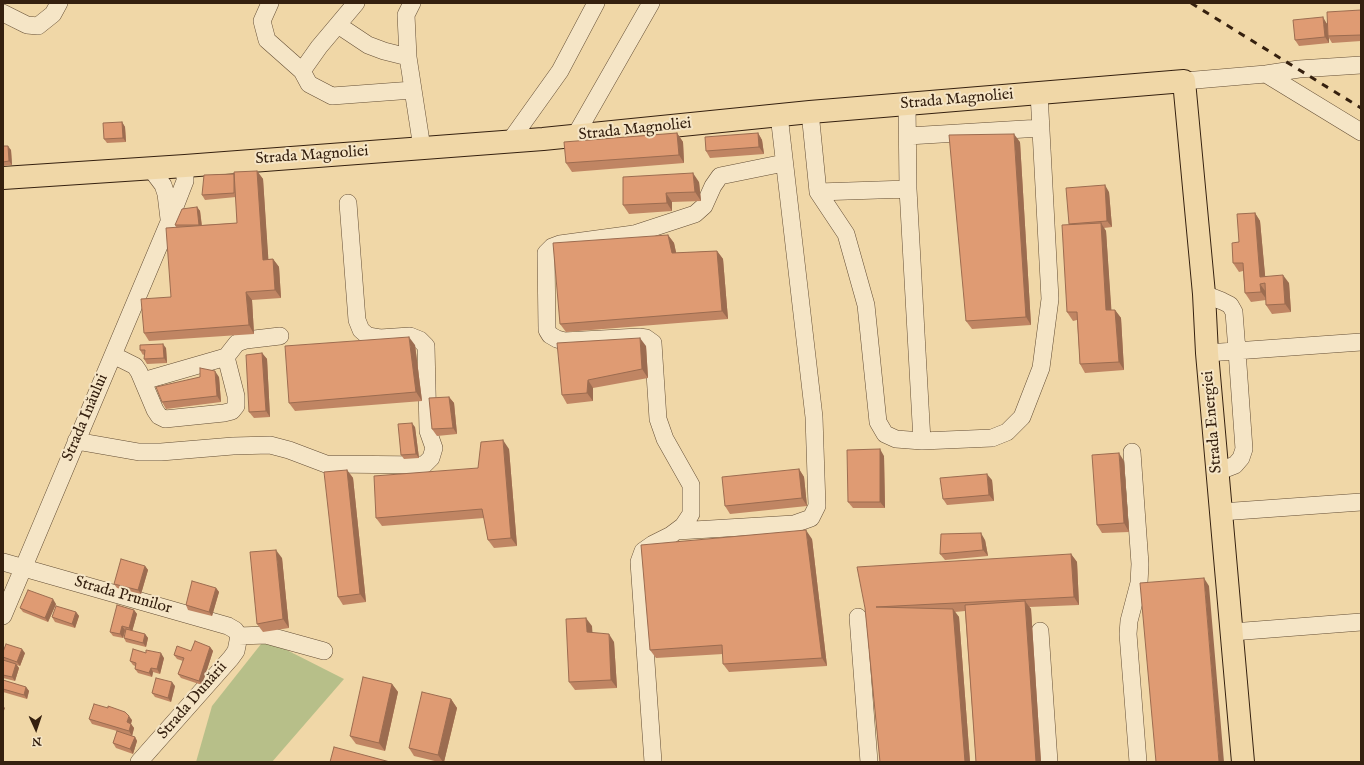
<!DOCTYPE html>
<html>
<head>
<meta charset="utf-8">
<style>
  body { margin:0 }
  #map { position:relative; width:1364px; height:765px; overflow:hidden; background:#f0d7a7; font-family:"IM FELL English",serif }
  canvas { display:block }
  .frame { position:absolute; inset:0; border:4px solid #35200f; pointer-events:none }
  .north { position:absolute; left:16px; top:709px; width:40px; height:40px; -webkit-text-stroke:3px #f5e5c6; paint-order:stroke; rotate:177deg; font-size:11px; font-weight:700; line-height:16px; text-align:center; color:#35200f }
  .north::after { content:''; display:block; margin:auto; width:14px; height:18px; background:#35200f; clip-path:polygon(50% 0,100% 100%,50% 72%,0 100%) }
</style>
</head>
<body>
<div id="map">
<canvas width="1364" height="765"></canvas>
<div class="frame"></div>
<div class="north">N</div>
</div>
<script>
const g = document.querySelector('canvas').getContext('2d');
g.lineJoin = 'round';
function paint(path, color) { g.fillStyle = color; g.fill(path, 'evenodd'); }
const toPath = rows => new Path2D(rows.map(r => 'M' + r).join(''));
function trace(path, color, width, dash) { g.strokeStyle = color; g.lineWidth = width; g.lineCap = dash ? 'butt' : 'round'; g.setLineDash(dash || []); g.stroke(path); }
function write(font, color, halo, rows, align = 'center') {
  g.font = font + ' "IM FELL English",serif'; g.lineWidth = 4; g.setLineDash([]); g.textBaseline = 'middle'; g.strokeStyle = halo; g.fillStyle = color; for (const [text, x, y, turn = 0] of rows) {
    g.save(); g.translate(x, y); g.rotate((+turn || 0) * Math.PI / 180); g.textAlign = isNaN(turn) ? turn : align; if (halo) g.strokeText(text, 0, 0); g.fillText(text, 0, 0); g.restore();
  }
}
paint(toPath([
  [265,639,344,679,272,762,196,762,212,706]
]), '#b7bf89');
const minor = toPath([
  [270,3,262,21,267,40,302,71],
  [356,3,319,47,302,71,309,84,332,96,413,90],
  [412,3,406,15,408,57,422,148],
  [3,13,27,25,38,26,53,14,59,3],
  [338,25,368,45,384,51,408,57],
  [1266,74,1361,132],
  [1184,81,1266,74,1299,69,1361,65],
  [907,104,908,189,922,441],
  [810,112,818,192,846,234,866,305,878,422,885,434,896,439,922,441,992,438,1007,432,1022,417,1041,368,1050,299,1039,93],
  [575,136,651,3],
  [908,136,1041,128],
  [510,141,560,71,596,3],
  [148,168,154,173,163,185,166,194,169,219],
  [818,192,908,189],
  [1204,294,1222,301,1230,305,1234,312,1237,351,1244,449,1241,458,1235,465,1217,472],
  [1207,353,1361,342],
  [113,355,135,366,139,372,155,410,159,416,165,419,224,413,232,411,236,406,236,396,226,357],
  [143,381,226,357,237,343,246,340,280,336],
  [76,441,139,452,161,452,233,446,270,445,289,450,326,464,424,465,431,458,434,448,428,431,426,346,420,340,410,336,380,338,368,336,361,330,357,320,348,203],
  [1132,452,1140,564,1139,583,1129,621,1128,634,1138,762],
  [1221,512,1361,502],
  [677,531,794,524,811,518,817,506,814,417,779,115],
  [3,562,228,626,235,630,239,636],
  [3,616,169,222,185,181,185,166],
  [858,617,869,762],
  [1040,631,1049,762],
  [1232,632,1361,622],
  [239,636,266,635,324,651],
  [139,762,231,658,236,651,239,636],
  [653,762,639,562,643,551,653,544,671,535,683,526,691,514,691,485,665,439,658,419,653,343,646,338,639,337,564,341,557,339,550,335,547,330,546,253,552,247,560,244,634,234,695,214,704,206,713,186,720,176,784,163]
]);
const major = toPath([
  [3,178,185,166,543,139,810,112,1184,81,1204,294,1207,353,1243,762]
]);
trace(minor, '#644e35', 18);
trace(major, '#35200f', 24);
trace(minor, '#f5e5c6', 17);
trace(major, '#f0d7a7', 22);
trace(toPath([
  [1191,3,1361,108]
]), '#35200f', 3, [7, 7]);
paint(toPath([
  [1361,10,1361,41,1332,43,1329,38,1329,43,1299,46,1295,40,1327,23],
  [122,122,125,127,126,142,107,143,104,139],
  [677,133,683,142,684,163,572,172,566,163],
  [758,133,762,140,764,154,710,158,706,151],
  [1020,142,1031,325,972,329,966,321],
  [3,146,11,150,12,165,3,166],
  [257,171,263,179,268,259,273,259,279,267,281,298,252,300,254,334,149,341,144,333,171,297,176,227,175,225,197,207,200,211,202,225,237,223,236,197,205,200,202,195,234,174],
  [699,182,701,201,672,202,672,211,629,214,623,205],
  [1109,192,1112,227,1104,228,1106,231,1111,310,1115,310,1121,318,1124,370,1085,373,1080,364,1077,320,1073,321,1067,312,1069,225,1069,224],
  [1255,213,1260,221,1265,276,1289,283,1291,312,1272,314,1266,305,1266,300,1251,302,1245,293,1243,271,1239,272,1233,263,1239,242],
  [668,235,674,243,676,253,717,251,723,259,728,319,566,332,560,324],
  [415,345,422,401,295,411,289,403],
  [646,346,648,378,593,388,593,401,567,404,562,395],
  [166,348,167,363,147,364,144,359,145,354,143,355,140,350],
  [262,353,267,359,270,417,254,418,249,412],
  [219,377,221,402,166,409,162,402],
  [449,397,454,403,457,434,437,436,432,429],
  [415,427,419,458,404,459,401,455],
  [509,449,517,546,494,548,488,540,484,518,382,526,376,518,478,468],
  [884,456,885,508,853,508,848,502],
  [1124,461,1129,532,1102,533,1097,525],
  [799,469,804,477,807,506,730,514,725,506],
  [347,470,353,478,366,602,343,605,338,597],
  [992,480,994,501,947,505,943,499],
  [812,539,827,666,729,672,723,664,723,654,656,658,650,650],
  [985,540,988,556,945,560,940,554],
  [1071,554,1077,562,1079,605,1029,607,1031,609,1041,762,976,762,965,611,955,612,959,617,970,762,880,762,865,608],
  [282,558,289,628,263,632,257,624],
  [145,566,148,570,141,594,117,588,114,584],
  [216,588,219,592,212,616,188,610,186,605],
  [56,604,48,622,23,612,20,608],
  [134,610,137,614,132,631,145,634,148,638,146,647,126,642,124,638,126,630,123,638,113,636,110,632],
  [76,612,79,616,75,628,55,622,52,617],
  [592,626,592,632,614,642,617,688,575,690,569,682],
  [210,647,213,651,202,685,181,678,178,674,183,661,177,659,174,655],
  [25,653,20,666,17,665,19,668,15,681,3,678,3,660,4,660,3,657],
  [164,658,160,674,153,672,152,677,138,673,135,669,135,666,133,665,130,661],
  [3,680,26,687,29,691,27,699,3,692],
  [392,684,398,692,385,751,356,744,350,736],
  [175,686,171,702,155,697,152,693],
  [451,699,457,708,444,762,439,762,414,756,409,748],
  [89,719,132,720,131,724,134,728,132,736,123,733,135,737,137,741,133,754,116,748,113,743,117,731,92,724]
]), '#c08563');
paint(toPath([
  [1323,17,1327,24,1328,36,1329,38,1329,43,1325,37],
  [122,122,125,127,126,142,123,138],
  [677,133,683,142,684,163,679,155],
  [758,133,762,140,764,154,759,147],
  [1014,134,1020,142,1031,325,1026,317],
  [8,146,11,150,12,165,9,161],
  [257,171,263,179,269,268,263,260],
  [693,173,699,182,701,201,695,192],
  [1105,185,1109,192,1112,227,1107,221],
  [666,193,672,202,672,211,667,203],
  [197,207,200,211,202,229,199,225],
  [1255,213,1260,221,1266,285,1260,277],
  [1101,223,1106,231,1112,318,1106,310],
  [668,235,674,243,678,261,672,253],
  [717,251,723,259,728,319,722,311],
  [273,259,279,267,281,298,275,290],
  [1283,275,1289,283,1291,312,1285,304],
  [1260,284,1266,292,1267,300,1261,292],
  [246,292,252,300,254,334,249,325],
  [1115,310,1121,318,1124,370,1119,362],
  [409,337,415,345,422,401,416,392],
  [640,338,646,346,648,378,642,369],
  [163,344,166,348,167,363,164,358],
  [262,353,267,359,270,417,266,411],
  [215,371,219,377,221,402,217,396],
  [588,380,593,388,593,401,587,393],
  [449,397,454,403,457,434,453,428],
  [412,423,415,427,419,458,416,454],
  [503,440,509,449,517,546,511,538],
  [880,449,884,456,885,508,880,502],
  [1119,453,1124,461,1129,532,1124,523],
  [799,469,804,477,807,506,802,498],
  [347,470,353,478,366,602,360,594],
  [987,474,992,480,994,501,989,495],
  [806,530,812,539,827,666,822,658],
  [981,533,985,540,988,556,983,550],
  [276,550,282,558,289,628,283,619],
  [1071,554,1077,562,1079,605,1074,597],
  [145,566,148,570,141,594,138,590],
  [1204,578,1209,586,1224,762,1219,762],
  [216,588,219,592,212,616,209,612],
  [53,599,56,604,48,622,45,618],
  [1025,601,1031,609,1041,762,1036,762],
  [953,609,959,617,970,762,965,762],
  [134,610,137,614,132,632,129,628],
  [76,612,79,616,75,628,72,624],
  [586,618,592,626,593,640,587,632],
  [122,626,125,630,123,638,120,634],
  [145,634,148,638,146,647,143,643],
  [609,634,614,642,617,688,611,680],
  [210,647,213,651,202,685,199,681],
  [22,649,25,653,20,666,17,662],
  [161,653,164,658,160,674,157,669],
  [16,664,19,668,15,681,12,677],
  [151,668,153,672,152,677,149,673],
  [172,682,175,686,171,702,168,698],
  [392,684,398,692,385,751,379,743],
  [26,687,29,691,27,699,24,695],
  [451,699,457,708,444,762,443,762,438,755],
  [3,706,5,708,3,713],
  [129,716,132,720,130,727,127,722],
  [131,724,134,728,132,736,129,731],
  [135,737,137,741,133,754,130,749]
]), '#9c6c50');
const building = toPath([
  [1361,10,1361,35,1328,36,1327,12,1361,10],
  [1323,17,1325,37,1295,40,1293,20,1323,17],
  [122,122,123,138,104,139,103,123,122,122],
  [677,133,679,155,566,163,564,142,677,133],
  [758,133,759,147,706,151,705,137,758,133],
  [1014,134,1026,317,966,321,949,135,1014,134],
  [3,146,8,146,9,161,3,162,3,146],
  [257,171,263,260,273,259,275,290,246,292,249,325,144,333,141,299,171,297,166,228,237,223,234,172,257,171],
  [693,173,695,192,666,193,667,203,623,205,623,177,693,173],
  [234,174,234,193,202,195,204,175,234,174],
  [1105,185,1107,221,1069,224,1066,188,1105,185],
  [197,207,199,225,175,225,182,209,197,207],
  [1255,213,1260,277,1283,275,1285,304,1266,305,1265,283,1260,284,1261,292,1245,293,1243,263,1233,263,1232,243,1239,242,1237,214,1255,213],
  [1101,223,1106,310,1115,310,1119,362,1080,364,1077,312,1067,312,1062,225,1101,223],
  [668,235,672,253,717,251,722,311,560,324,553,243,668,235],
  [409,337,416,392,289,403,285,346,409,337],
  [640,338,642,369,588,380,587,393,562,395,557,343,640,338],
  [163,344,164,358,144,359,145,350,140,350,140,345,163,344],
  [262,353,266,411,249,412,246,355,262,353],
  [200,368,215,371,217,396,162,402,156,387,200,377,200,368],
  [449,397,453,428,432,429,429,398,449,397],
  [412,423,416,454,401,455,398,424,412,423],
  [503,440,511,538,488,540,482,509,376,518,374,476,478,468,481,442,503,440],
  [880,449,880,502,848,502,847,450,880,449],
  [1119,453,1124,523,1097,525,1092,455,1119,453],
  [799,469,802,498,725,506,722,477,799,469],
  [347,470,360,594,338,597,324,472,347,470],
  [987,474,989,495,943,499,940,478,987,474],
  [806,530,822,658,723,664,722,645,650,650,641,545,806,530],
  [981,533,983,550,940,554,941,534,981,533],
  [276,550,283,619,257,624,250,552,276,550],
  [1071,554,1074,597,876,607,953,609,965,762,880,762,865,608,857,567,1071,554],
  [121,559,145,566,138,590,114,584,121,559],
  [1204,578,1219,762,1156,762,1140,583,1204,578],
  [192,581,216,588,209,612,186,605,192,581],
  [28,590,53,599,45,618,20,608,28,590],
  [1025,601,1036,762,976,762,965,605,1025,601],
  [117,605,134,610,129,628,122,626,120,634,110,632,117,605],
  [56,606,76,612,72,624,52,617,56,606],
  [586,618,587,632,609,634,611,680,569,682,566,619,586,618],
  [126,629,145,634,143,643,124,638,126,629],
  [195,641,210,647,199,681,178,674,184,658,174,655,177,646,191,651,195,641],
  [6,644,22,649,17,662,3,657,3,652,6,644],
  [133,649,146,653,146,650,161,653,157,669,151,668,149,673,135,669,136,663,130,661,133,649],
  [3,660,16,664,12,677,3,675,3,660],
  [363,677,392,684,379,743,350,736,363,677],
  [156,678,172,682,168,698,152,693,156,678],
  [3,680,26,687,24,695,3,689,3,680],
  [422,692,451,699,438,755,409,748,422,692],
  [94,704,108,708,108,706,125,712,129,716,127,722,131,724,129,731,89,719,94,704],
  [117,731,135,737,130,749,113,743,117,731],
  [334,747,390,762,330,762,334,747]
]);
paint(building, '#df9b73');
trace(building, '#9c6c50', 1);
write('16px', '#35200f', '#f5e5c6', [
  ["Strada Magnoliei",957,100,-5],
  ["Strada Magnoliei",635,130,-6],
  ["Strada Magnoliei",312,156,-4],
  ["Strada Inăului",86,418,-67],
  ["Strada Energiei",1213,422,-95],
  ["Strada Prunilor",123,596,16],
  ["Strada Dunării",193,701,-49]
]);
</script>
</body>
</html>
